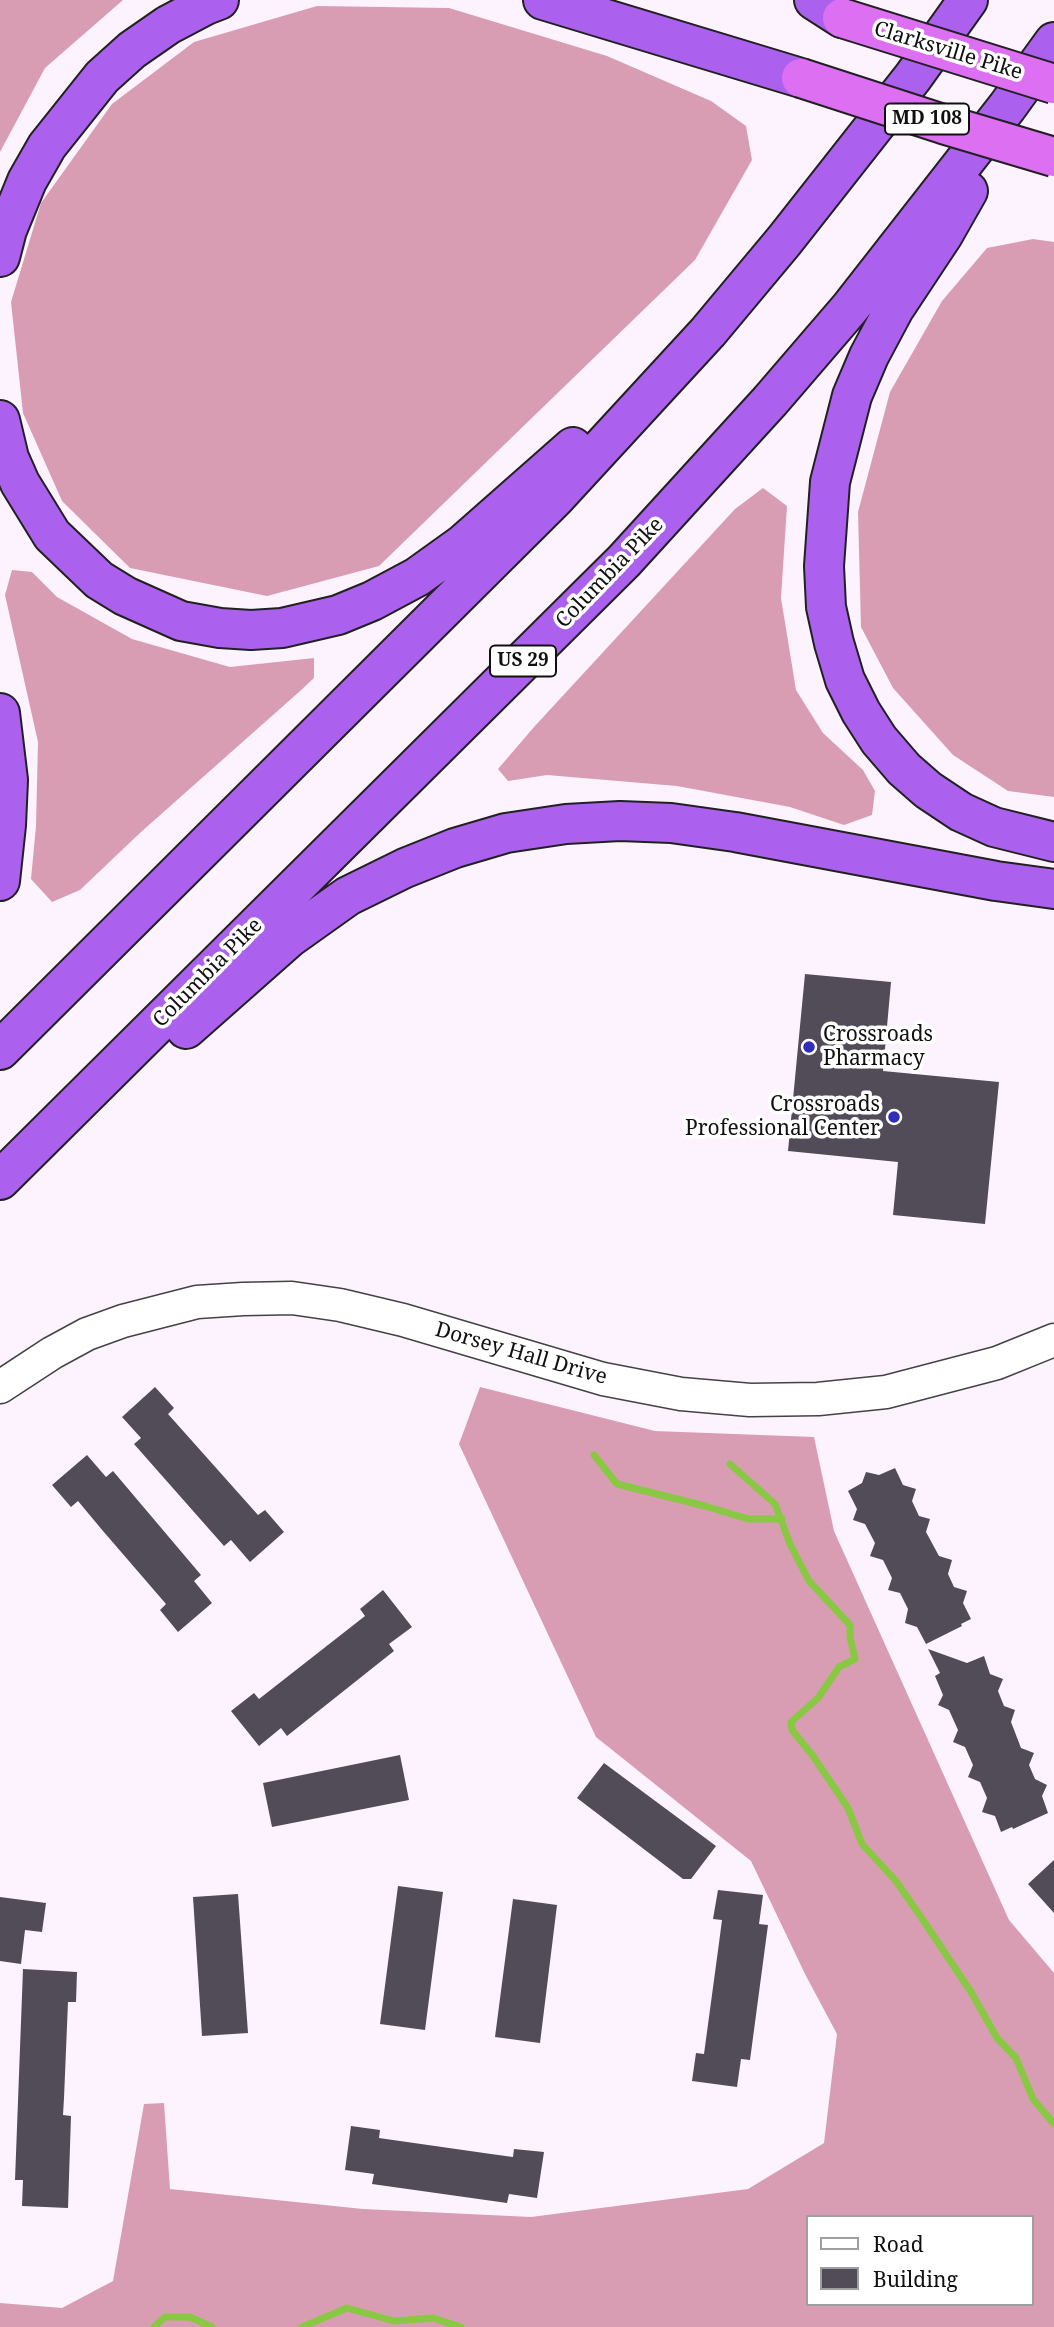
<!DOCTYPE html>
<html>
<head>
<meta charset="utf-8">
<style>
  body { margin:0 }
  #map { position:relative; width:1054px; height:2327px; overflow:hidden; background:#fdf3fe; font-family:"Noto Serif",serif }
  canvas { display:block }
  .legend { position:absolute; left:806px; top:2215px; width:228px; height:91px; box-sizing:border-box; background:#fff; border:2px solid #9f9f9f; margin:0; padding:9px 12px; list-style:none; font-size:21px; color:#101010 }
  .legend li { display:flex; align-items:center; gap:14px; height:35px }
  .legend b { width:35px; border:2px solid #9f9f9f }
</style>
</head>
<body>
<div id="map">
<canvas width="1054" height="2327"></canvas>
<ul class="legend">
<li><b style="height:9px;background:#fff"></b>Road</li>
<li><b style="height:19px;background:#524c58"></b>Building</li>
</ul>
</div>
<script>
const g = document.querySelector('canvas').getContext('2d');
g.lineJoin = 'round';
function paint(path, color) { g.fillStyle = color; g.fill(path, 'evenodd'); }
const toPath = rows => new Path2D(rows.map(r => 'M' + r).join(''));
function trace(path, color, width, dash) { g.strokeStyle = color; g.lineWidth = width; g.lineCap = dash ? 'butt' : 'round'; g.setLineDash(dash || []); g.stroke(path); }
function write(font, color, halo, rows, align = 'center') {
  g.font = font + ' "Noto Serif",serif'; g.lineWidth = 7; g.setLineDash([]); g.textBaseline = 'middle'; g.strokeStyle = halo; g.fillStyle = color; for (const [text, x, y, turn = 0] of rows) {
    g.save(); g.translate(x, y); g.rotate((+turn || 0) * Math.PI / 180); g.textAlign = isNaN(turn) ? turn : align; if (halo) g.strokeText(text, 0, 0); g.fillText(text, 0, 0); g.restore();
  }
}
paint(toPath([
  [0,0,123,0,45,68,0,152],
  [317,6,449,8,607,56,711,101,746,126,752,160,695,260,379,566,267,596,130,568,62,501,23,413,11,302,41,203,112,104,194,42],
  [1033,239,1054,242,1054,797,1008,791,953,755,893,688,861,627,858,512,890,392,942,301,987,248],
  [763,488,787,506,781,598,796,690,823,733,863,770,875,791,872,815,844,825,790,807,677,786,547,775,508,781,498,769,534,727,735,509],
  [12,570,32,572,57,597,132,639,230,667,314,658,314,678,299,692,141,832,80,890,52,902,31,879,36,826,38,742,5,595],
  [480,1387,655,1431,814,1437,834,1531,1009,1920,1054,1973,1054,2327,0,2327,0,2303,62,2308,113,2281,144,2104,164,2103,170,2189,363,2209,531,2217,748,2189,824,2143,837,2034,806,1976,751,1861,596,1737,459,1444],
  [807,2217,1031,2217,1031,2304,807,2304]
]), '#d89db3');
trace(toPath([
  [594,1455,617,1484,705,1506,748,1519,782,1519],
  [730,1464,775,1504,790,1544,809,1581,850,1625,850,1637,855,1659,839,1667,818,1698,791,1722,792,1730,813,1756,848,1808,862,1844,896,1881,925,1923,971,1992,997,2038,1016,2058,1033,2099,1054,2124],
  [154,2327,165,2317,190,2317,212,2327],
  [302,2327,347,2308,394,2321,433,2318,461,2327]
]), '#89c843', 7);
paint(toPath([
  [805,974,891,982,883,1071,999,1082,985,1224,893,1215,898,1162,788,1151],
  [155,1387,174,1408,168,1414,258,1515,265,1510,284,1532,250,1562,231,1540,224,1546,134,1444,141,1438,122,1417],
  [87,1455,106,1477,113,1471,201,1575,194,1581,212,1603,178,1632,160,1610,166,1604,103,1531,78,1501,71,1507,52,1485],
  [895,1468,903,1485,916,1489,912,1501,919,1516,930,1519,926,1532,939,1556,952,1560,948,1574,954,1587,967,1591,963,1603,971,1619,961,1624,962,1626,926,1644,917,1627,905,1623,908,1609,900,1593,888,1590,892,1578,883,1560,870,1556,875,1543,865,1524,853,1520,857,1509,848,1491,862,1483,866,1472,879,1475],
  [383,1590,412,1627,389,1644,394,1651,287,1736,281,1728,259,1746,231,1711,254,1693,259,1699,365,1616,360,1609],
  [928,1649,967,1663,984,1656,990,1674,1003,1679,998,1691,1004,1706,1015,1710,1011,1722,1021,1748,1034,1753,1029,1765,1035,1779,1047,1785,1042,1796,1048,1813,1013,1829,1012,1827,1001,1832,995,1816,982,1812,987,1798,980,1782,968,1777,973,1765,965,1747,953,1742,958,1730,949,1710,938,1705,943,1695,935,1676,940,1673],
  [400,1755,409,1800,272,1827,263,1783],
  [604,1763,716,1846,691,1879,683,1879,577,1798],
  [1054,1860,1054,1913,1028,1884],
  [398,1886,443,1892,425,2030,380,2024],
  [718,1890,763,1895,759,1924,768,1925,750,2060,741,2059,737,2087,692,2081,696,2053,704,2054,719,1943,722,1920,713,1919],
  [238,1894,248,2033,202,2036,193,1897],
  [0,1897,46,1903,42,1932,25,1930,21,1964,0,1961],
  [513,1899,557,1905,540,2043,495,2037],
  [23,1969,77,1972,76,2002,68,2002,64,2098,63,2115,71,2116,68,2208,22,2206,23,2180,15,2180],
  [351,2126,380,2130,379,2138,491,2154,513,2157,514,2149,544,2152,537,2198,509,2194,507,2203,372,2184,374,2174,345,2170]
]), '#524c58');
const minor = toPath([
  [0,1387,52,1353,87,1334,123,1321,197,1302,243,1299,292,1298,340,1305,403,1320,603,1379,681,1394,750,1400,818,1399,886,1392,997,1363,1054,1340]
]);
const highway = toPath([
  [543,0,801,78],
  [814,0,842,18],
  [968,191,943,235,894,309,869,356,852,396,830,482,824,566,826,607,834,643,845,680,861,712,879,740,904,769,928,790,961,812,994,827,1054,842],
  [0,257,7,230,27,181,47,146,102,77,132,50,168,25,206,5,219,0],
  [0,420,9,458,20,483,52,535,99,580,125,596,181,621,220,628,251,630,282,628,338,615,372,601,417,577,463,544,573,447],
  [0,713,8,780,6,825,0,881],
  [186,1029,289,938,348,896,405,868,455,848,506,833,566,824,620,821,671,823,735,832,996,881,1054,889],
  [0,1050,556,497,708,332,784,241,913,77,968,0],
  [0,1180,624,561,770,401,850,308,1007,107,1054,42]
]);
trace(minor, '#434343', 35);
trace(highway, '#212121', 42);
trace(minor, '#fff', 32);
trace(highway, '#ac61ee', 38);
const majorBridge = toPath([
  [842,18,1054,84],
  [801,78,943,124,1054,157]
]);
trace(majorBridge, '#212121', 42, []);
trace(majorBridge, '#dc6ff2', 38);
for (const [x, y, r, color] of [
  [809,1047,7,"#302dba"],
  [894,1117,7,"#302dba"]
]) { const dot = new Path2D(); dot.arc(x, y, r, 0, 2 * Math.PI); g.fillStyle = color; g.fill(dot); trace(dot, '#fff', 2.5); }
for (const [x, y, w] of [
  [927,119,84],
  [523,661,66]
]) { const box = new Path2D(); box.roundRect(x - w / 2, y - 15.5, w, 31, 5); g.fillStyle = '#fff'; g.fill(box); trace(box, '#101010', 2); }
write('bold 19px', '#101010', null, [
  ["MD 108",927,119],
  ["US 29",523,661]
]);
write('21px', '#101010', '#fff', [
  ["Clarksville Pike",948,51,17],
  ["Columbia Pike",610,573,-46],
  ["Columbia Pike",208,973,-45],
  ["Dorsey Hall Drive",521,1354,16]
]);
write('21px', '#101010', '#fff', [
  ["Crossroads",823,1035],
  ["Pharmacy",823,1059],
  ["Crossroads",880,1105,"right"],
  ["Professional Center",880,1129,"right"]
], 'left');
</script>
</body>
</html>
